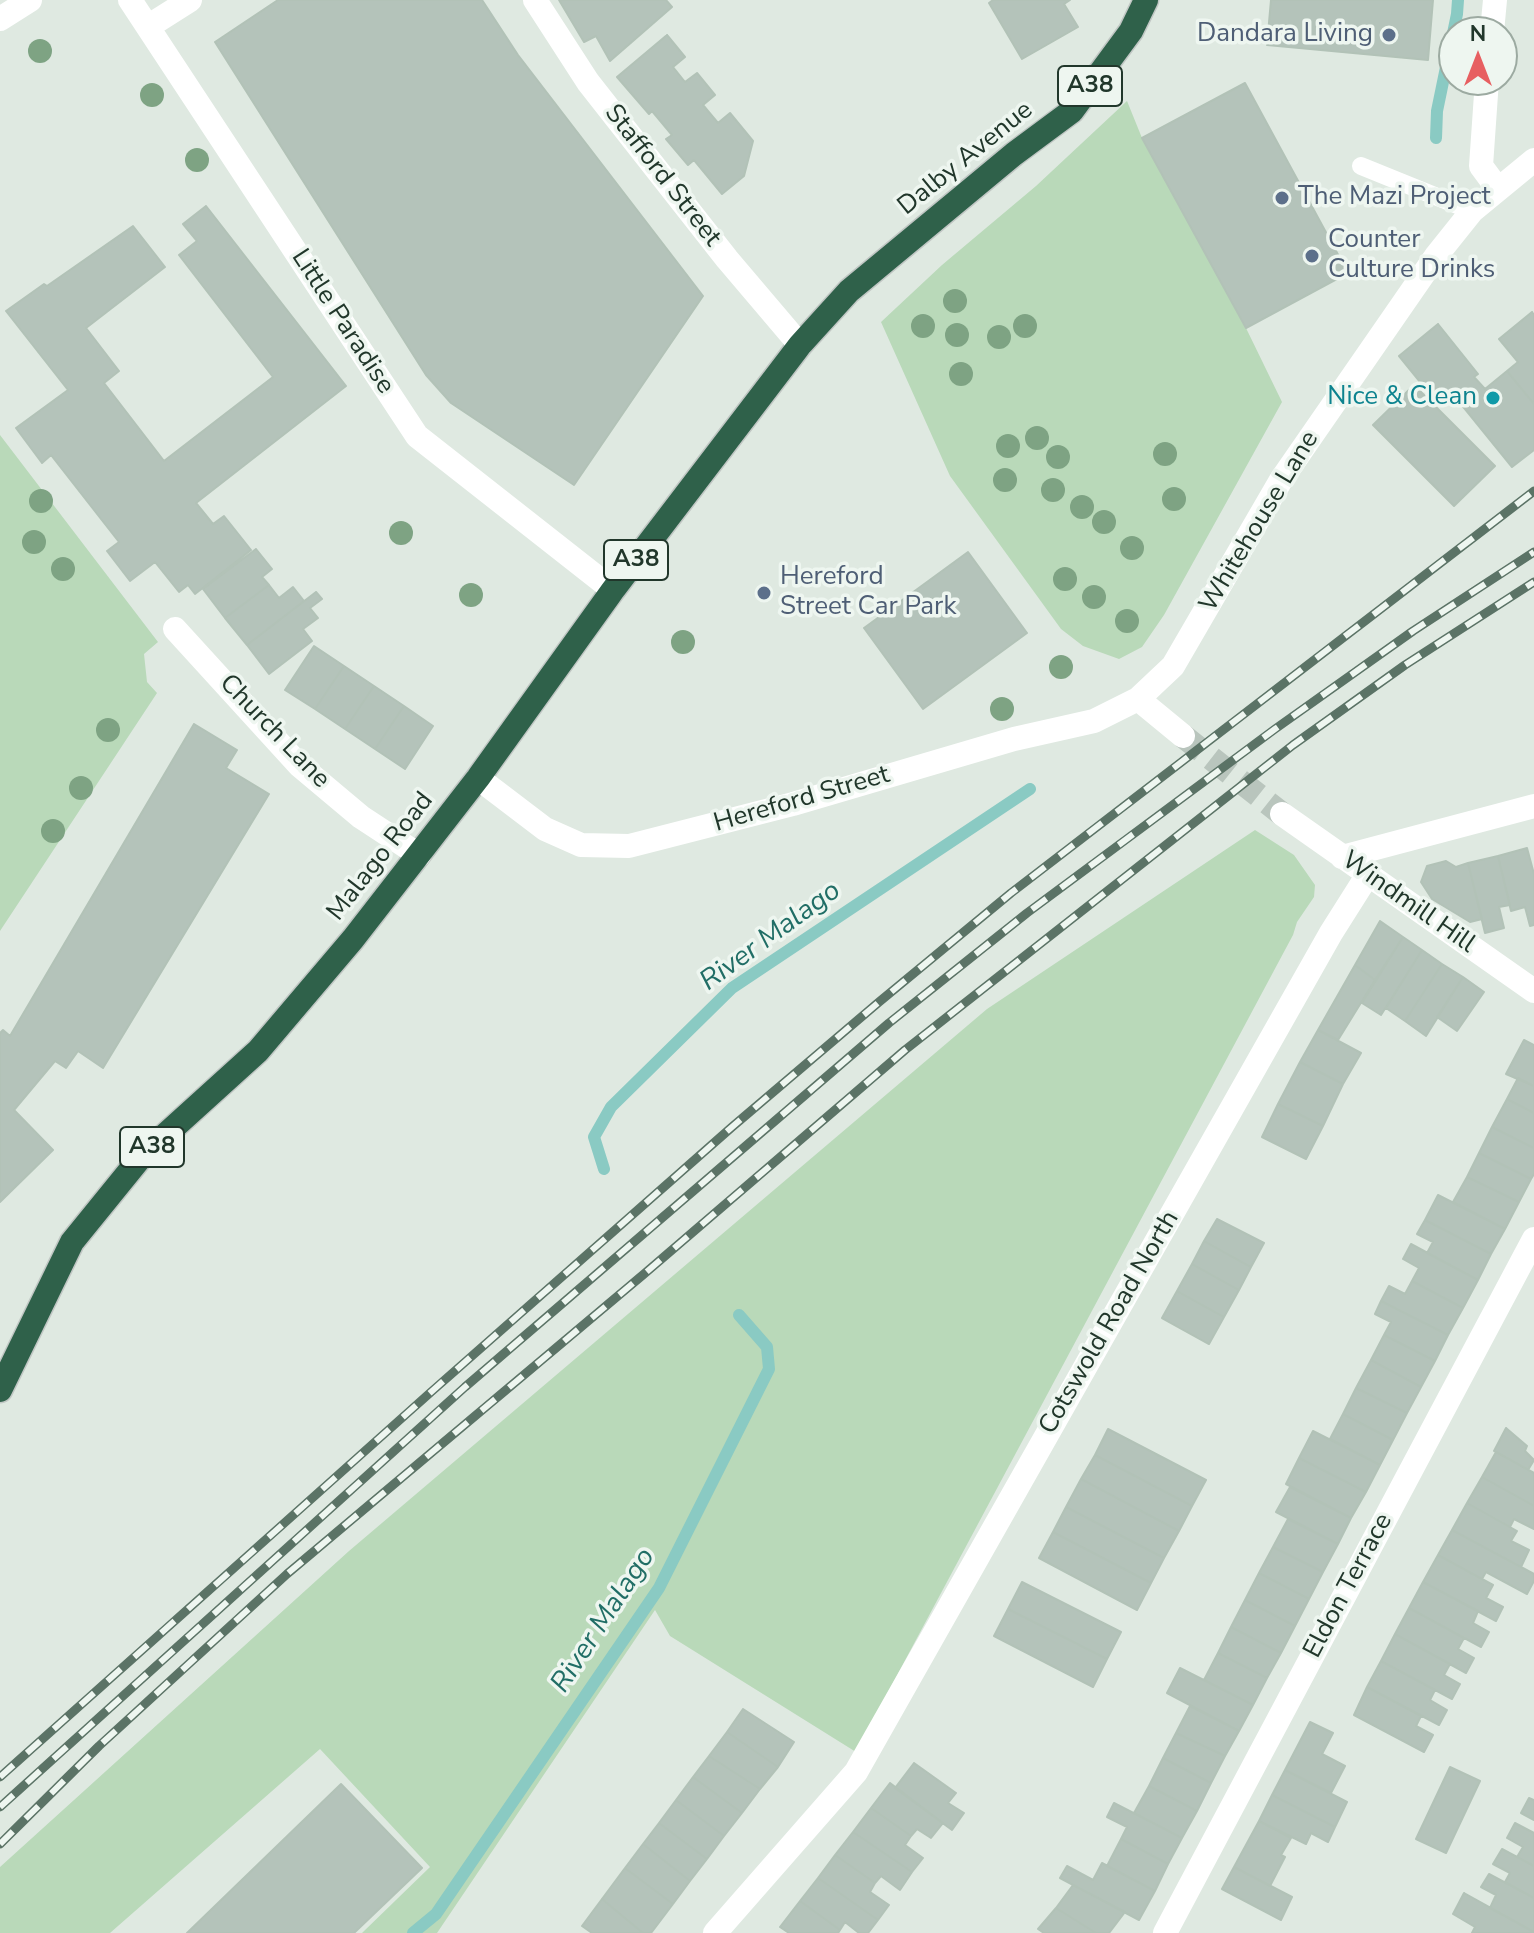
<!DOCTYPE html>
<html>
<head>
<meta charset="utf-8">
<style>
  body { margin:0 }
  #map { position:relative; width:1534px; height:1933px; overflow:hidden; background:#dfe9e1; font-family:"Nunito Sans",sans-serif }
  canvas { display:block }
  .north { position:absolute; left:1438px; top:16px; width:80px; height:80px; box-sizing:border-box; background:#eef6f0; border:2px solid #9caaa1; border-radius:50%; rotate:0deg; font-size:22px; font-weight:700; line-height:32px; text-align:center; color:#21372b }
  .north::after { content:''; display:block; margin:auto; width:28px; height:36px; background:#e75f61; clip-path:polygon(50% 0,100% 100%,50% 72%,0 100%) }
</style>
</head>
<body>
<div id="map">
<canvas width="1534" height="1933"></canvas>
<div class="north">N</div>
</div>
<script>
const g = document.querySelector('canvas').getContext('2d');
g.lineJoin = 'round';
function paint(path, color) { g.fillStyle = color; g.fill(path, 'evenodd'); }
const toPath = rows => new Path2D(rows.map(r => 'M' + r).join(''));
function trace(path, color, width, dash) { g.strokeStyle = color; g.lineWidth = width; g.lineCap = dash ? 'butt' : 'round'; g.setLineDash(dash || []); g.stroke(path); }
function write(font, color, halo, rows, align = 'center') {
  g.font = font + ' "Nunito Sans",sans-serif'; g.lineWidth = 7; g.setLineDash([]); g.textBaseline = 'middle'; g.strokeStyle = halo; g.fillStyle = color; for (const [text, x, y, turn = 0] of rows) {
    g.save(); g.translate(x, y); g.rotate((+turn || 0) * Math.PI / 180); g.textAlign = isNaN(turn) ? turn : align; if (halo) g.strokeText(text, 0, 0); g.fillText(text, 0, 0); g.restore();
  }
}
paint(toPath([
  [1127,101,1142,138,1246,328,1282,402,1164,615,1142,647,1119,659,1083,646,1061,629,950,476,881,322,942,265,1036,186],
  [0,435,158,642,144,654,147,682,157,693,0,931],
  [1255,830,1294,855,1315,885,1314,897,1297,922,1293,935,856,1752,670,1636,655,1610,437,1933,362,1933,430,1867,320,1749,110,1933,0,1933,0,1867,349,1551,987,1009]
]), '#b9d9b9');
trace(toPath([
  [1436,138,1437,111,1457,14,1458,0],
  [604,1169,594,1137,611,1107,732,988,1030,789],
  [413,1933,436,1914,659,1588,769,1369,767,1347,739,1315]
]), '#8acac3', 12);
const building = toPath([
  [278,0,482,0,518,55,703,296,574,485,451,403,426,375,215,42,278,0],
  [559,0,666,0,672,7,610,61,596,36,584,42,559,0],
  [993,0,1070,0,1064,4,1078,27,1022,59,989,3,993,0],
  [1271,0,1433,0,1428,60,1267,45,1271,0],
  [667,35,685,57,673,67,685,82,697,73,715,95,703,105,718,123,730,113,753,141,744,176,722,194,694,160,688,165,666,139,672,135,652,111,649,114,617,77,667,35],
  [1245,83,1348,273,1246,328,1142,138,1245,83],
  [206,206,346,386,196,503,213,524,224,516,251,550,195,594,188,585,179,592,155,562,130,581,107,551,119,542,51,455,42,463,16,428,68,390,6,311,44,284,47,286,133,226,165,267,86,328,119,371,104,383,164,461,273,377,179,255,197,241,183,224,206,206],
  [1532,312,1534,315,1534,404,1507,371,1518,362,1499,339,1532,312],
  [1438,324,1478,374,1474,377,1485,389,1507,371,1534,404,1534,450,1512,467,1452,393,1438,404,1399,356,1438,324],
  [1414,385,1495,466,1454,506,1373,425,1414,385],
  [256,549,272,569,262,577,269,585,225,618,203,589,256,549],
  [968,552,1027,633,923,709,864,628,968,552],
  [269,585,279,598,293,587,304,601,247,645,225,618,269,585],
  [316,592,322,599,310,608,318,618,303,629,312,641,269,674,247,645,316,592],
  [314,646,344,666,315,709,285,690,314,646],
  [344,666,374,686,345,729,315,709,344,666],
  [374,686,404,706,375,749,345,729,374,686],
  [404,706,433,726,405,769,375,749,404,706],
  [194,724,237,750,226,768,269,794,103,1068,78,1051,66,1068,55,1061,14,1110,53,1150,0,1202,0,1033,3,1030,10,1036,194,724],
  [1527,848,1534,874,1534,925,1530,926,1525,907,1511,911,1498,856,1527,848],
  [1498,856,1510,905,1499,907,1504,928,1485,933,1468,863,1498,856],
  [1446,861,1456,867,1468,863,1482,919,1470,922,1432,899,1421,882,1427,866,1446,861],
  [1380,921,1403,937,1375,980,1355,965,1380,921],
  [1403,937,1422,950,1381,1015,1362,1003,1403,937],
  [1422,950,1442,964,1405,1021,1386,1008,1422,950],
  [1442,964,1463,977,1426,1036,1405,1021,1442,964],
  [1355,965,1375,980,1338,1040,1318,1030,1355,965],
  [1463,977,1484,992,1457,1031,1437,1017,1463,977],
  [1318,1030,1361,1053,1343,1084,1300,1062,1318,1030],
  [1524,1040,1534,1045,1534,1086,1506,1074,1524,1040],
  [1300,1062,1343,1084,1323,1126,1278,1104,1300,1062],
  [1518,1078,1534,1086,1534,1113,1507,1099,1518,1078],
  [1507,1099,1534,1113,1534,1148,1492,1127,1507,1099],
  [1278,1104,1323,1126,1306,1159,1262,1137,1278,1104],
  [1492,1127,1534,1148,1534,1174,1531,1179,1479,1153,1492,1127],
  [1479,1153,1531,1179,1519,1202,1467,1177,1479,1153],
  [1467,1177,1519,1202,1505,1229,1453,1202,1467,1177],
  [1438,1195,1505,1229,1491,1254,1425,1220,1438,1195],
  [1217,1219,1264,1243,1251,1267,1204,1241,1217,1219],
  [1425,1220,1491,1254,1478,1280,1427,1253,1433,1242,1417,1234,1425,1220],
  [1204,1241,1251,1267,1239,1290,1192,1264,1204,1241],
  [1411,1244,1478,1280,1463,1308,1412,1281,1419,1268,1403,1259,1411,1244],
  [1192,1264,1239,1290,1224,1317,1177,1291,1192,1264],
  [1412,1281,1463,1308,1448,1335,1381,1301,1389,1286,1405,1294,1412,1281],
  [1177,1291,1224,1317,1209,1344,1162,1318,1177,1291],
  [1381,1301,1448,1335,1435,1361,1384,1335,1391,1322,1375,1314,1381,1301],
  [1384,1335,1435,1361,1421,1387,1371,1360,1384,1335],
  [1371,1360,1421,1387,1407,1413,1356,1388,1371,1360],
  [1356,1388,1407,1413,1393,1440,1343,1414,1356,1388],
  [1343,1414,1393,1440,1380,1465,1330,1439,1343,1414],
  [1506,1428,1527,1446,1525,1451,1534,1460,1528,1470,1494,1451,1506,1428],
  [1108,1429,1206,1480,1192,1506,1095,1455,1108,1429],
  [1313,1431,1380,1465,1366,1492,1299,1458,1313,1431],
  [1496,1452,1534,1473,1534,1506,1482,1477,1496,1452],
  [1095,1455,1192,1506,1179,1531,1081,1479,1095,1455],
  [1299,1458,1366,1492,1351,1518,1286,1484,1299,1458],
  [1482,1477,1534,1506,1534,1529,1514,1519,1510,1527,1467,1503,1482,1477],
  [1081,1479,1179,1531,1164,1558,1066,1507,1081,1479],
  [1290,1487,1351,1518,1338,1544,1276,1512,1290,1487],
  [1467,1503,1517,1531,1511,1541,1529,1550,1521,1567,1452,1530,1467,1503],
  [1066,1507,1164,1558,1151,1583,1053,1532,1066,1507],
  [1288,1519,1338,1544,1323,1572,1273,1547,1288,1519],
  [1452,1530,1534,1574,1534,1581,1527,1594,1486,1572,1482,1579,1438,1555,1452,1530],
  [1053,1532,1151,1583,1137,1610,1039,1558,1053,1532],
  [1273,1547,1323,1572,1309,1599,1259,1573,1273,1547],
  [1438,1555,1493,1585,1486,1598,1503,1607,1496,1621,1423,1582,1438,1555],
  [1259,1573,1309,1599,1295,1626,1245,1600,1259,1573],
  [1022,1582,1121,1632,1107,1659,1008,1609,1022,1582],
  [1423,1582,1478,1611,1473,1623,1489,1632,1481,1647,1409,1608,1423,1582],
  [1245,1600,1295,1626,1281,1653,1231,1627,1245,1600],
  [1409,1608,1464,1638,1458,1649,1474,1658,1466,1673,1395,1634,1409,1608],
  [1008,1609,1107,1659,1093,1687,994,1636,1008,1609],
  [1231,1627,1281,1653,1267,1678,1218,1653,1231,1627],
  [1395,1634,1450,1664,1444,1675,1460,1684,1452,1699,1381,1661,1395,1634],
  [1218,1653,1267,1678,1253,1705,1204,1680,1218,1653],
  [1381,1661,1435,1690,1430,1700,1447,1710,1439,1725,1367,1687,1381,1661],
  [1180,1668,1253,1705,1239,1731,1167,1693,1180,1668],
  [1367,1687,1421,1716,1416,1726,1433,1735,1424,1752,1354,1715,1367,1687],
  [1190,1706,1239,1731,1225,1756,1176,1733,1190,1706],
  [743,1709,794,1742,778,1767,727,1732,743,1709],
  [1310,1722,1333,1733,1322,1754,1345,1766,1331,1793,1285,1770,1310,1722],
  [727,1732,778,1767,760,1789,709,1756,727,1732],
  [1176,1733,1225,1756,1211,1783,1163,1758,1176,1733],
  [709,1756,760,1789,742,1813,693,1777,709,1756],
  [1163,1758,1211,1783,1197,1811,1149,1786,1163,1758],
  [914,1763,956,1793,948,1803,964,1813,952,1830,895,1788,914,1763],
  [1450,1767,1480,1781,1446,1853,1416,1839,1450,1767],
  [1285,1770,1347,1802,1335,1827,1272,1795,1285,1770],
  [693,1777,742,1813,724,1836,676,1800,693,1777],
  [890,1783,943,1823,931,1838,917,1829,911,1836,871,1808,890,1783],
  [341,1784,422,1868,354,1933,187,1933,341,1784],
  [1149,1786,1197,1811,1182,1838,1134,1813,1149,1786],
  [1272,1795,1335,1827,1328,1842,1311,1833,1306,1844,1259,1821,1272,1795],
  [1529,1798,1534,1800,1534,1820,1521,1813,1529,1798],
  [676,1800,724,1836,707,1859,659,1823,676,1800],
  [1114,1803,1182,1838,1168,1864,1121,1839,1127,1827,1107,1817,1114,1803],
  [871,1808,911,1836,905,1845,923,1858,912,1872,853,1832,871,1808],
  [1259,1821,1291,1838,1281,1855,1285,1857,1270,1886,1234,1867,1259,1821],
  [659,1823,707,1859,690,1881,643,1844,659,1823],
  [1515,1823,1534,1833,1534,1866,1517,1857,1523,1847,1507,1838,1515,1823],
  [853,1832,912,1872,900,1890,881,1876,875,1883,835,1855,853,1832],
  [1121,1839,1168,1864,1155,1891,1107,1866,1121,1839],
  [643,1844,690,1881,673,1904,625,1868,643,1844],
  [1502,1849,1534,1866,1534,1898,1505,1882,1510,1873,1493,1864,1502,1849],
  [835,1855,875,1883,870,1892,889,1905,878,1920,818,1878,835,1855],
  [1102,1863,1155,1891,1139,1920,1060,1878,1067,1866,1093,1880,1102,1863],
  [1234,1867,1292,1897,1281,1920,1222,1889,1234,1867],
  [625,1868,673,1904,651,1933,643,1933,602,1899,625,1868],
  [1489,1874,1534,1898,1534,1932,1490,1908,1496,1895,1481,1887,1489,1874],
  [818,1878,878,1920,868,1933,859,1933,845,1922,840,1930,800,1901,818,1878],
  [1073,1885,1125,1912,1109,1933,1096,1933,1056,1908,1073,1885],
  [1464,1893,1534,1932,1534,1933,1472,1933,1475,1927,1453,1914,1464,1893],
  [602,1899,643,1933,592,1933,582,1926,602,1899],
  [800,1901,840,1930,838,1933,789,1933,780,1927,800,1901],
  [1056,1908,1096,1933,1044,1933,1038,1929,1056,1908]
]);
paint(building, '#b4c3ba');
trace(building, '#b2c2b7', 2);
trace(toPath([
  [1183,736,1282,814]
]), '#b9c5bd', 24, [24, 12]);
const highway = toPath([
  [0,1390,72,1242,141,1157,258,1051,353,939,478,778,613,590,800,345,849,291,1014,154,1072,111,1131,31,1146,0]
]);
trace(highway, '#c1c7c4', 27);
trace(toPath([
  [1361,166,1472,211]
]), '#fff', 18);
trace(toPath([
  [130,0,417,436,613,590],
  [535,0,588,82,727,259,800,345],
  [0,19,30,0],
  [149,26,190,0],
  [1492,32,1495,0],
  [1487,80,1481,166,1498,189],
  [175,629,299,765,361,817,419,855],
  [1138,699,1183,736],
  [478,778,545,829,581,845,629,846,793,804,1014,739,1094,721,1138,699,1173,666,1281,480,1436,256,1472,211,1534,160],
  [1282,814,1534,991],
  [1342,857,1534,806],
  [715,1933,856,1772,1331,933,1367,876],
  [1165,1933,1534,1239]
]), '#fff', 24);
trace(highway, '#2f614a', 24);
const rail = toPath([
  [0,1777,431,1392,732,1127,879,1002,1011,893,1534,491],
  [0,1807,465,1387,889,1023,1027,913,1275,729,1413,631,1534,552],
  [0,1844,99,1746,287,1574,644,1274,905,1050,1293,745,1405,665,1534,582]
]);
trace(rail, '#5b7366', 9);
trace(rail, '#eef6f0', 6, [18]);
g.fillStyle = '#7ea383';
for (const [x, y] of [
  [40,51],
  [152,95],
  [197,160],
  [955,301],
  [923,326],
  [1025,326],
  [957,335],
  [999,337],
  [961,374],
  [1037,438],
  [1008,446],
  [1165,454],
  [1058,457],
  [1005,480],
  [1053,490],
  [1174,499],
  [41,501],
  [1082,507],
  [1104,522],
  [401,533],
  [34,542],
  [1132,548],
  [63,569],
  [1065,579],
  [471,595],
  [1094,597],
  [1127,621],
  [683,642],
  [1061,667],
  [1002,709],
  [108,730],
  [81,788],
  [53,831]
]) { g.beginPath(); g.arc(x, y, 12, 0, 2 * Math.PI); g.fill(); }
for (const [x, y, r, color] of [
  [1389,35,8,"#5c6f8a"],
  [1282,198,8,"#5c6f8a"],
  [1312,256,8,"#5c6f8a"],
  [1493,398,8,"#0f9aa8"],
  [764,593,8,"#5c6f8a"]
]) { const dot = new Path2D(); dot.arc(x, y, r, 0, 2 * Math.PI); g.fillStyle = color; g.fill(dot); trace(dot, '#eef6f0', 3); }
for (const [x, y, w] of [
  [1090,86,64],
  [636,560,64],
  [152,1147,64]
]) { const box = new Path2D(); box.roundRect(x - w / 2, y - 20, w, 40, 6); g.fillStyle = '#eef6f0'; g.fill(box); trace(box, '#21372b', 2); }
write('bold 24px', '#21372b', null, [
  ["A38",1090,86],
  ["A38",636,560],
  ["A38",152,1147]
]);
write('26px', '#4e5e75', '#eef6f0', [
  ["Dandara Living",1373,35,"right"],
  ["The Mazi Project",1298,198],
  ["Counter",1328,241],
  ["Culture Drinks",1328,271],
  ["Hereford",780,578],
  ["Street Car Park",780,608]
], 'left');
write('26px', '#21372b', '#eef6f0', [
  ["Dalby Avenue",966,159,-39],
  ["Stafford Street",662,176,52],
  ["Little Paradise",342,322,57],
  ["Whitehouse Lane",1260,522,-59],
  ["Church Lane",274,732,46],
  ["Hereford Street",802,800,-16],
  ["Malago Road",381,857,-52],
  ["Windmill Hill",1408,903,35],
  ["Cotswold Road North",1110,1323,-60],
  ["Eldon Terrace",1349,1586,-62]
]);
write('26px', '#0d838f', '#eef6f0', [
  ["Nice & Clean",1477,398]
], 'right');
write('italic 28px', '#216e66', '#eef6f0', [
  ["River Malago",771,937,-36],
  ["River Malago",604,1621,-57]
]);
</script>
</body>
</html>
